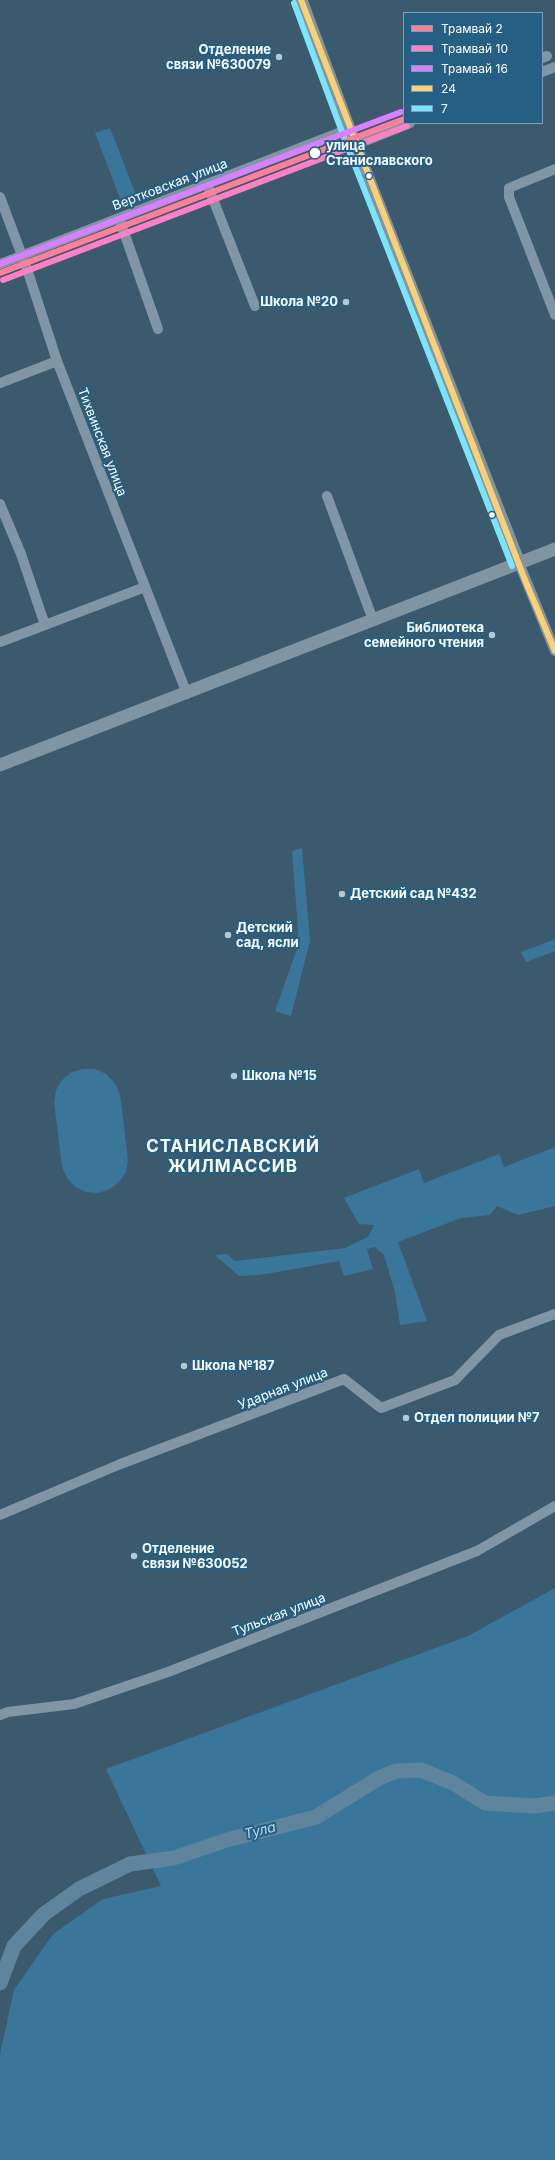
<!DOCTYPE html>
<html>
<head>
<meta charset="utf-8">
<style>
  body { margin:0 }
  #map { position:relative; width:555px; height:2160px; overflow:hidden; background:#3b5a6e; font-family:Inter,sans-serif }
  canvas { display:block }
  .legend { position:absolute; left:403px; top:12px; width:140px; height:112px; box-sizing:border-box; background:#255f84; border:1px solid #7c9fb5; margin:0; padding:5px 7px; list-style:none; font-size:12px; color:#fff }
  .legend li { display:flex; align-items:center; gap:8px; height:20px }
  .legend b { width:20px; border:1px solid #7c9fb5 }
</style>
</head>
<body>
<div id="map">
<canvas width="555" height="2160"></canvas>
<ul class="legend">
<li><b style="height:5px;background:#ff8098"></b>Трамвай 2</li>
<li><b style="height:5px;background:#ff80c5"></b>Трамвай 10</li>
<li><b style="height:5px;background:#d880ff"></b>Трамвай 16</li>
<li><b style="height:5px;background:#fed073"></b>24</li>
<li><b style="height:5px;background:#7ae5fd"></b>7</li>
</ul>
</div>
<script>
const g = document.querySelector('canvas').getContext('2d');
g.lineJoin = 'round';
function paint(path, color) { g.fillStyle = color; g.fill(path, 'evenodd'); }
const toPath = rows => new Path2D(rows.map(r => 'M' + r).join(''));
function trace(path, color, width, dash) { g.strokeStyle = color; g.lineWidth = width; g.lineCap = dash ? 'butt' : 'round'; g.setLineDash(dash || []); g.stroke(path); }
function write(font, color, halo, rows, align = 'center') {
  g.font = font + ' Inter,sans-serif'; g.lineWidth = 4; g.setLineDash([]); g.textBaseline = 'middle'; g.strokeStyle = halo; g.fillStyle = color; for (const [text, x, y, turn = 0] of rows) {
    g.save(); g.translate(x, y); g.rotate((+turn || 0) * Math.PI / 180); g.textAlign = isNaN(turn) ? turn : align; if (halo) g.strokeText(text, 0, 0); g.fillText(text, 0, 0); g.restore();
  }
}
paint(toPath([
  [110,128,138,200,123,206,95,133],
  [302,848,310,941,291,1016,275,1011,299,943,292,851],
  [555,939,555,951,526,962,521,952],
  [83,1069,95,1069,106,1074,115,1083,120,1094,128,1160,126,1172,119,1182,110,1189,98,1193,86,1192,75,1187,67,1178,62,1167,54,1102,56,1090,62,1080,72,1072],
  [555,1147,555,1206,518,1215,497,1206,490,1215,461,1218,398,1242,427,1321,400,1325,395,1292,384,1255,375,1247,367,1249,373,1269,344,1276,339,1261,260,1275,239,1276,215,1255,227,1254,235,1261,345,1248,368,1237,374,1225,359,1224,344,1198,419,1169,424,1183,499,1154,504,1167],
  [555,1588,555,2160,0,2160,0,2054,14,1990,53,1934,103,1899,161,1886,106,1769,468,1636]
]), '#3a7699');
trace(toPath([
  [0,1983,14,1946,44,1914,79,1889,130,1864,174,1858,227,1840,316,1817,379,1778,396,1771,421,1770,453,1783,485,1803,535,1806,555,1803]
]), '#5e859d', 15);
trace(toPath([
  [542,58,547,56],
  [542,72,555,67],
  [355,145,410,123],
  [555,169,509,188,509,197,555,315],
  [207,184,255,306],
  [0,197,27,269,57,361,187,694],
  [119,218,158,329],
  [0,264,349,129],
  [0,383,57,361],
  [327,496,373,620],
  [0,504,21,554,45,625],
  [519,563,555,651],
  [0,642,145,587],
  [0,1515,118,1465,344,1379,381,1408,455,1380,499,1335,555,1314],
  [0,1715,8,1712,74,1704,168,1672,477,1551,555,1506]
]), '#8196a4', 10);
trace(toPath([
  [301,0,355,145,519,563],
  [0,765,555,549]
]), '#7f95a2', 13);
trace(toPath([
  [301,0,525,580,555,651]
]), '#fed073', 6);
trace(toPath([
  [294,3,348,148,512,566]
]), '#7ae5fd', 6);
trace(toPath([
  [0,273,404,119]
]), '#ff8098', 6);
trace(toPath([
  [3,280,407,126]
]), '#ff80c5', 6);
trace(toPath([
  [0,264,401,112]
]), '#d880ff', 6);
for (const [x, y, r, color] of [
  [279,57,4,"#bac5cc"],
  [315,153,6,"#fff"],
  [369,176,3.5,"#fff"],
  [346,302,4,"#bac5cc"],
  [492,515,3.5,"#fff"],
  [492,635,4,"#bac5cc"],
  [342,894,4,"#bac5cc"],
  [228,935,4,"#bac5cc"],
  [234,1076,4,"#bac5cc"],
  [184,1366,4,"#bac5cc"],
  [406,1418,4,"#bac5cc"],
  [134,1556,4,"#bac5cc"]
]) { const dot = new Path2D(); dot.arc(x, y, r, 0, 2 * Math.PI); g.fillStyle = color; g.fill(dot); trace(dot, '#255f84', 1.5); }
write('bold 13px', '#fff', '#255f84', [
  ["Отделение",271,50,"right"],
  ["связи №630079",271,65,"right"],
  ["Школа №20",338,302,"right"],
  ["Библиотека",484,628,"right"],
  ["семейного чтения",484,643,"right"],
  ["Детский сад №432",350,894],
  ["Детский",236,928],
  ["сад, ясли",236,943],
  ["Школа №15",242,1076],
  ["Школа №187",192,1366],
  ["Отдел полиции №7",414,1418],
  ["Отделение",142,1549],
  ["связи №630052",142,1564]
], 'left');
write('bold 13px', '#fff', '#255f84', [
  ["улица",326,146],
  ["Станиславского",326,161]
], 'left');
write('13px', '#fff', '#255f84', [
  ["Вертковская улица",170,185,-21],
  ["Тихвинская улица",102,442,69],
  ["Ударная улица",283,1389,-21],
  ["Тульская улица",279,1615,-21]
]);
write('italic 14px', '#badbef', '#255f84', [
  ["Тула",260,1831,-14]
]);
g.letterSpacing = '1px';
write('bold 17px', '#fff', '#255f84', [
  ["СТАНИСЛАВСКИЙ",233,1147],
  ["ЖИЛМАССИВ",233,1167]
]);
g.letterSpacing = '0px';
</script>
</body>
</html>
